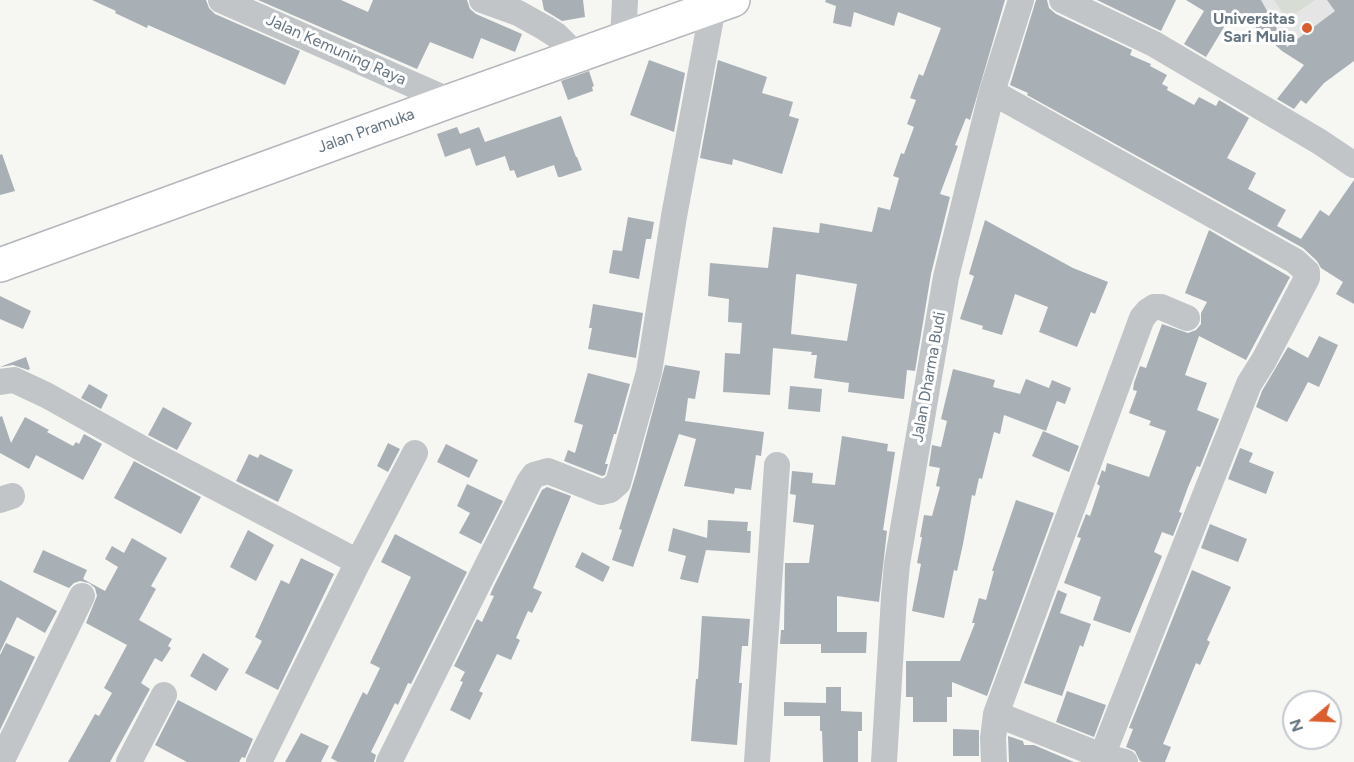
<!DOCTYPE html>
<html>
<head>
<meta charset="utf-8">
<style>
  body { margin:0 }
  #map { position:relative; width:1354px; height:762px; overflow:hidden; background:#f6f6f3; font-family:Figtree,sans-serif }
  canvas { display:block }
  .north { position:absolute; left:1282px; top:690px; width:60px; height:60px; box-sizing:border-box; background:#fff; border:2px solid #c2c8cd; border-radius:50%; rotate:251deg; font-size:16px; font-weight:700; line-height:24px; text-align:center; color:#667582 }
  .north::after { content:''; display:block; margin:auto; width:21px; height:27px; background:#db5d2e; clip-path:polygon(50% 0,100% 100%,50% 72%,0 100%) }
</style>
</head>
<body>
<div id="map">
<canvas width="1354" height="762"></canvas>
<div class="north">N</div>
</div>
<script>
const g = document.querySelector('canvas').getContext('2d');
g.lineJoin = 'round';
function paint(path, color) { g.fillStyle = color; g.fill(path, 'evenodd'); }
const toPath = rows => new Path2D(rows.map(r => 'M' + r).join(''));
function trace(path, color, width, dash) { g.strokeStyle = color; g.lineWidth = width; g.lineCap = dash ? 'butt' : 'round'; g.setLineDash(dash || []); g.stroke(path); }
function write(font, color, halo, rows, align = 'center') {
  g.font = font + ' Figtree,sans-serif'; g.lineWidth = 6; g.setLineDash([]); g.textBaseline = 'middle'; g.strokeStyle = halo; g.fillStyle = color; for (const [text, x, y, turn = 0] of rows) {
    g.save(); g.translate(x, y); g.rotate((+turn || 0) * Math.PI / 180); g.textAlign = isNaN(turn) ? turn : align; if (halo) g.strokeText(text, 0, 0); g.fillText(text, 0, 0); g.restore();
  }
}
paint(toPath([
  [1222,0,1354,0,1354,55,1332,78]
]), '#e4e5e4');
paint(toPath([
  [1274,0,1315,0,1287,19]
]), '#d7ddd4');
paint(toPath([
  [92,0,206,0,209,8,215,14,300,51,285,85,148,25,147,28,115,13,116,11],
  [258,0,341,0,368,12,373,0,467,0,470,9,476,14,522,34,515,52,481,38,473,59,430,42,417,69],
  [542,0,583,0,585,17,562,21,544,10],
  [826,0,1005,0,970,120,966,118,955,145,958,146,940,194,950,197,931,274,915,371,907,370,904,399,848,392,849,383,814,378,817,355,811,355,812,352,773,348,770,395,723,392,725,353,740,354,742,323,728,322,729,299,708,296,710,263,768,268,773,227,819,233,820,223,872,232,878,207,890,210,899,178,893,176,901,153,904,154,914,127,907,124,916,100,910,98,919,74,923,76,941,28,898,12,894,26,854,12,851,27,833,23,836,6,825,2],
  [797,274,857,284,847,341,791,334,796,275],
  [1036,0,1047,0,1049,8,1056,14,1132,50,1130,55,1151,64,1150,66,1167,75,1162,84,1168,87,1167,90,1194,105,1199,97,1216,106,1219,100,1249,118,1227,158,1256,173,1248,189,1286,210,1277,226,1301,239,1320,210,1329,216,1354,180,1354,304,1336,294,1343,282,1321,268,1317,261,1303,248,1027,95,1028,93,1010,85],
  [1097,0,1176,0,1161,31],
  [1186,0,1261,0,1287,47,1335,11,1327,0,1354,0,1354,61,1324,83,1306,104,1301,100,1294,109,1277,99,1304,65,1282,51,1235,9,1206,57,1184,44,1204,11],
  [649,60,685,73,674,132,630,115],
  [718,60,767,77,762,93,793,102,789,116,799,119,782,174,733,159,732,165,700,158],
  [589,71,594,86,592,87,593,91,568,100,561,81],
  [561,116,576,157,577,157,582,170,561,177,558,177,554,165,517,178,514,170,510,171,505,156,476,166,470,148,445,157,437,134,457,127,460,134,479,127,485,142],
  [2,154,15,191,0,195,0,155],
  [628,217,654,222,651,239,646,239,639,279,609,273,613,250,622,251],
  [985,220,1073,268,1108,282,1095,314,1091,312,1077,347,1039,332,1048,307,1015,294,1002,335,982,329,983,326,960,319,974,276,969,274],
  [1209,230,1290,277,1246,360,1199,336,1185,375,1207,383,1197,410,1219,419,1200,467,1197,466,1188,487,1179,512,1182,513,1173,536,1162,532,1154,552,1162,556,1130,633,1093,620,1101,597,1064,583,1081,538,1077,537,1086,514,1090,516,1100,486,1097,484,1102,470,1105,472,1107,463,1149,477,1166,431,1149,425,1151,421,1129,413,1137,391,1133,390,1134,383,1140,366,1146,368,1162,324,1188,333,1196,330,1201,324,1201,313,1207,302,1185,293],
  [0,296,31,311,23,329,0,319],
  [593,304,643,313,636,358,588,349,592,328,589,328],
  [1319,336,1338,345,1319,387,1308,382,1287,422,1256,407,1262,391,1288,347,1308,358],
  [26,357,30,369,28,370,13,365,0,367],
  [665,365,700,371,695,399,688,398,685,421,764,432,761,456,756,455,751,490,735,488,734,494,684,486,696,439,679,434,633,567,612,560,622,530,619,529,636,474],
  [953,369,995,380,993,387,1020,394,1026,379,1049,388,1052,380,1071,388,1065,404,1057,401,1046,431,1004,415,1000,434,994,432,982,479,979,478,975,496,972,495,963,544,957,571,954,570,944,618,912,611,921,564,917,563,922,537,920,537,924,515,932,516,940,487,936,486,940,468,929,466,932,445,941,447,947,421,941,419],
  [588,373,630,384,616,434,614,434,605,464,608,464,605,475,602,476,564,461,568,450,575,453,583,425,574,422],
  [89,384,108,395,101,409,81,398],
  [790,386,822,389,820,412,788,409],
  [163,407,192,423,177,450,148,435],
  [2,416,11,443,25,417,49,430,47,432,73,446,76,442,79,444,84,434,102,444,83,480,36,455,29,469,0,453,0,417],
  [1043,431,1079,446,1069,472,1032,456],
  [842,436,888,444,887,451,895,452,883,530,887,531,879,602,837,596,837,632,867,632,866,653,821,653,821,644,780,644,781,630,784,630,785,563,809,563,814,525,793,522,796,495,790,494,792,471,813,473,812,483,835,485],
  [388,443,400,449,388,472,377,466],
  [446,444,478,460,469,478,437,462],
  [1240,448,1253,453,1249,462,1274,472,1266,494,1228,479],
  [249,454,258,458,260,454,293,470,278,502,236,481],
  [134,461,201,497,181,534,114,498],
  [467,484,503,501,481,544,459,533,470,513,457,506],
  [547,487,571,496,533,588,542,592,532,613,528,611,516,638,520,640,511,660,497,654,479,691,483,693,470,720,450,710,463,682,460,681,465,672,454,666,477,619,482,622,494,596,490,595,493,588,542,490],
  [1016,500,1054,513,987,696,952,682,952,697,947,697,947,722,913,722,913,697,906,697,906,661,960,661,975,623,972,623,979,598,986,600,994,571,992,571],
  [708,520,748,522,747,531,751,531,750,553,706,550,698,583,680,579,686,556,668,551,673,528,707,538],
  [1210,524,1247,539,1238,562,1201,548],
  [248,530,274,545,256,581,230,567],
  [395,534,467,572,411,684,408,683,398,705,395,703,371,752,376,755,374,762,338,762,331,758,363,692,367,695,380,668,370,663,411,577,381,562],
  [132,538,167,558,151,586,156,589,139,620,172,639,168,646,171,648,162,662,155,658,141,683,150,689,110,762,68,762,95,714,99,716,112,693,104,688,127,645,86,623,97,596,95,588,89,583,80,581,74,583,69,588,33,572,43,550,87,570,83,579,105,591,118,567,105,559,112,546,124,553],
  [582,552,610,567,603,582,575,567],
  [301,558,334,574,278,690,245,673,262,641,255,637,281,580,289,584],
  [1192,570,1231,587,1207,640,1210,642,1200,665,1196,663,1163,744,1171,747,1165,762,1143,762,1140,761,1135,751,1126,747,1133,729,1129,728],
  [0,580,57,611,45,633,17,617,0,652],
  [1058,590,1067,594,1060,613,1091,624,1083,647,1080,645,1062,696,1024,683],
  [702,616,750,619,748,646,742,646,739,683,742,683,737,745,691,741,696,679,698,679],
  [6,643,35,657,0,730,0,655],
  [203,653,229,669,216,691,190,676],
  [826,687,841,687,841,711,862,712,862,731,858,731,858,762,823,762,822,731,820,731,820,716,784,716,784,702,826,703],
  [1067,691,1106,705,1094,737,1056,722],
  [178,700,253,739,245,758,242,757,239,762,187,762,155,745],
  [953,729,979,730,979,756,953,756],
  [301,733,329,746,321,762,285,762],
  [1008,736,1023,741,1024,745,1034,745,1074,762,1009,762]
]), '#a8b0b5');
const major = toPath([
  [0,265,450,101,733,0]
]);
trace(major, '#b4b8bc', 36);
trace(toPath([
  [221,0,450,101],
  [482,0,518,13,545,28,556,35,577,56],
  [1062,0,1154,44,1320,142,1354,165],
  [623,39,625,0],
  [992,92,1295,261,1307,272,1307,278,1264,360,1249,384,1102,756],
  [0,382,14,380,46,395,150,453,358,562],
  [0,500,12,496],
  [996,714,1102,756,1125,762],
  [1,762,82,596],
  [129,762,164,695],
  [259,762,358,562,415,453],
  [389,762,529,482,534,475,548,471,601,492,610,490,618,483,649,372,674,216,713,7],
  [757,762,777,465],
  [884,762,894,597,897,564,946,277,992,92,1021,0],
  [994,762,993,738,996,714,1142,318,1148,311,1154,307,1161,307,1187,318]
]), '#c1c5c8', 26);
trace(major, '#fff', 33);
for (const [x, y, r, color] of [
  [1307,28,6,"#db5d2e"]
]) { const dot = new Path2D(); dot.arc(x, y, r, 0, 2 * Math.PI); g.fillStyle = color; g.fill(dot); trace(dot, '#fff', 2); }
write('bold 16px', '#667582', '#fff', [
  ["Universitas",1295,19],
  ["Sari Mulia",1295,37]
], 'right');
write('16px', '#667582', '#fff', [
  ["Jalan Kemuning Raya",336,50,24],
  ["Jalan Pramuka",366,131,-20],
  ["Jalan Dharma Budi",929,377,-80]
]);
</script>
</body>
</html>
